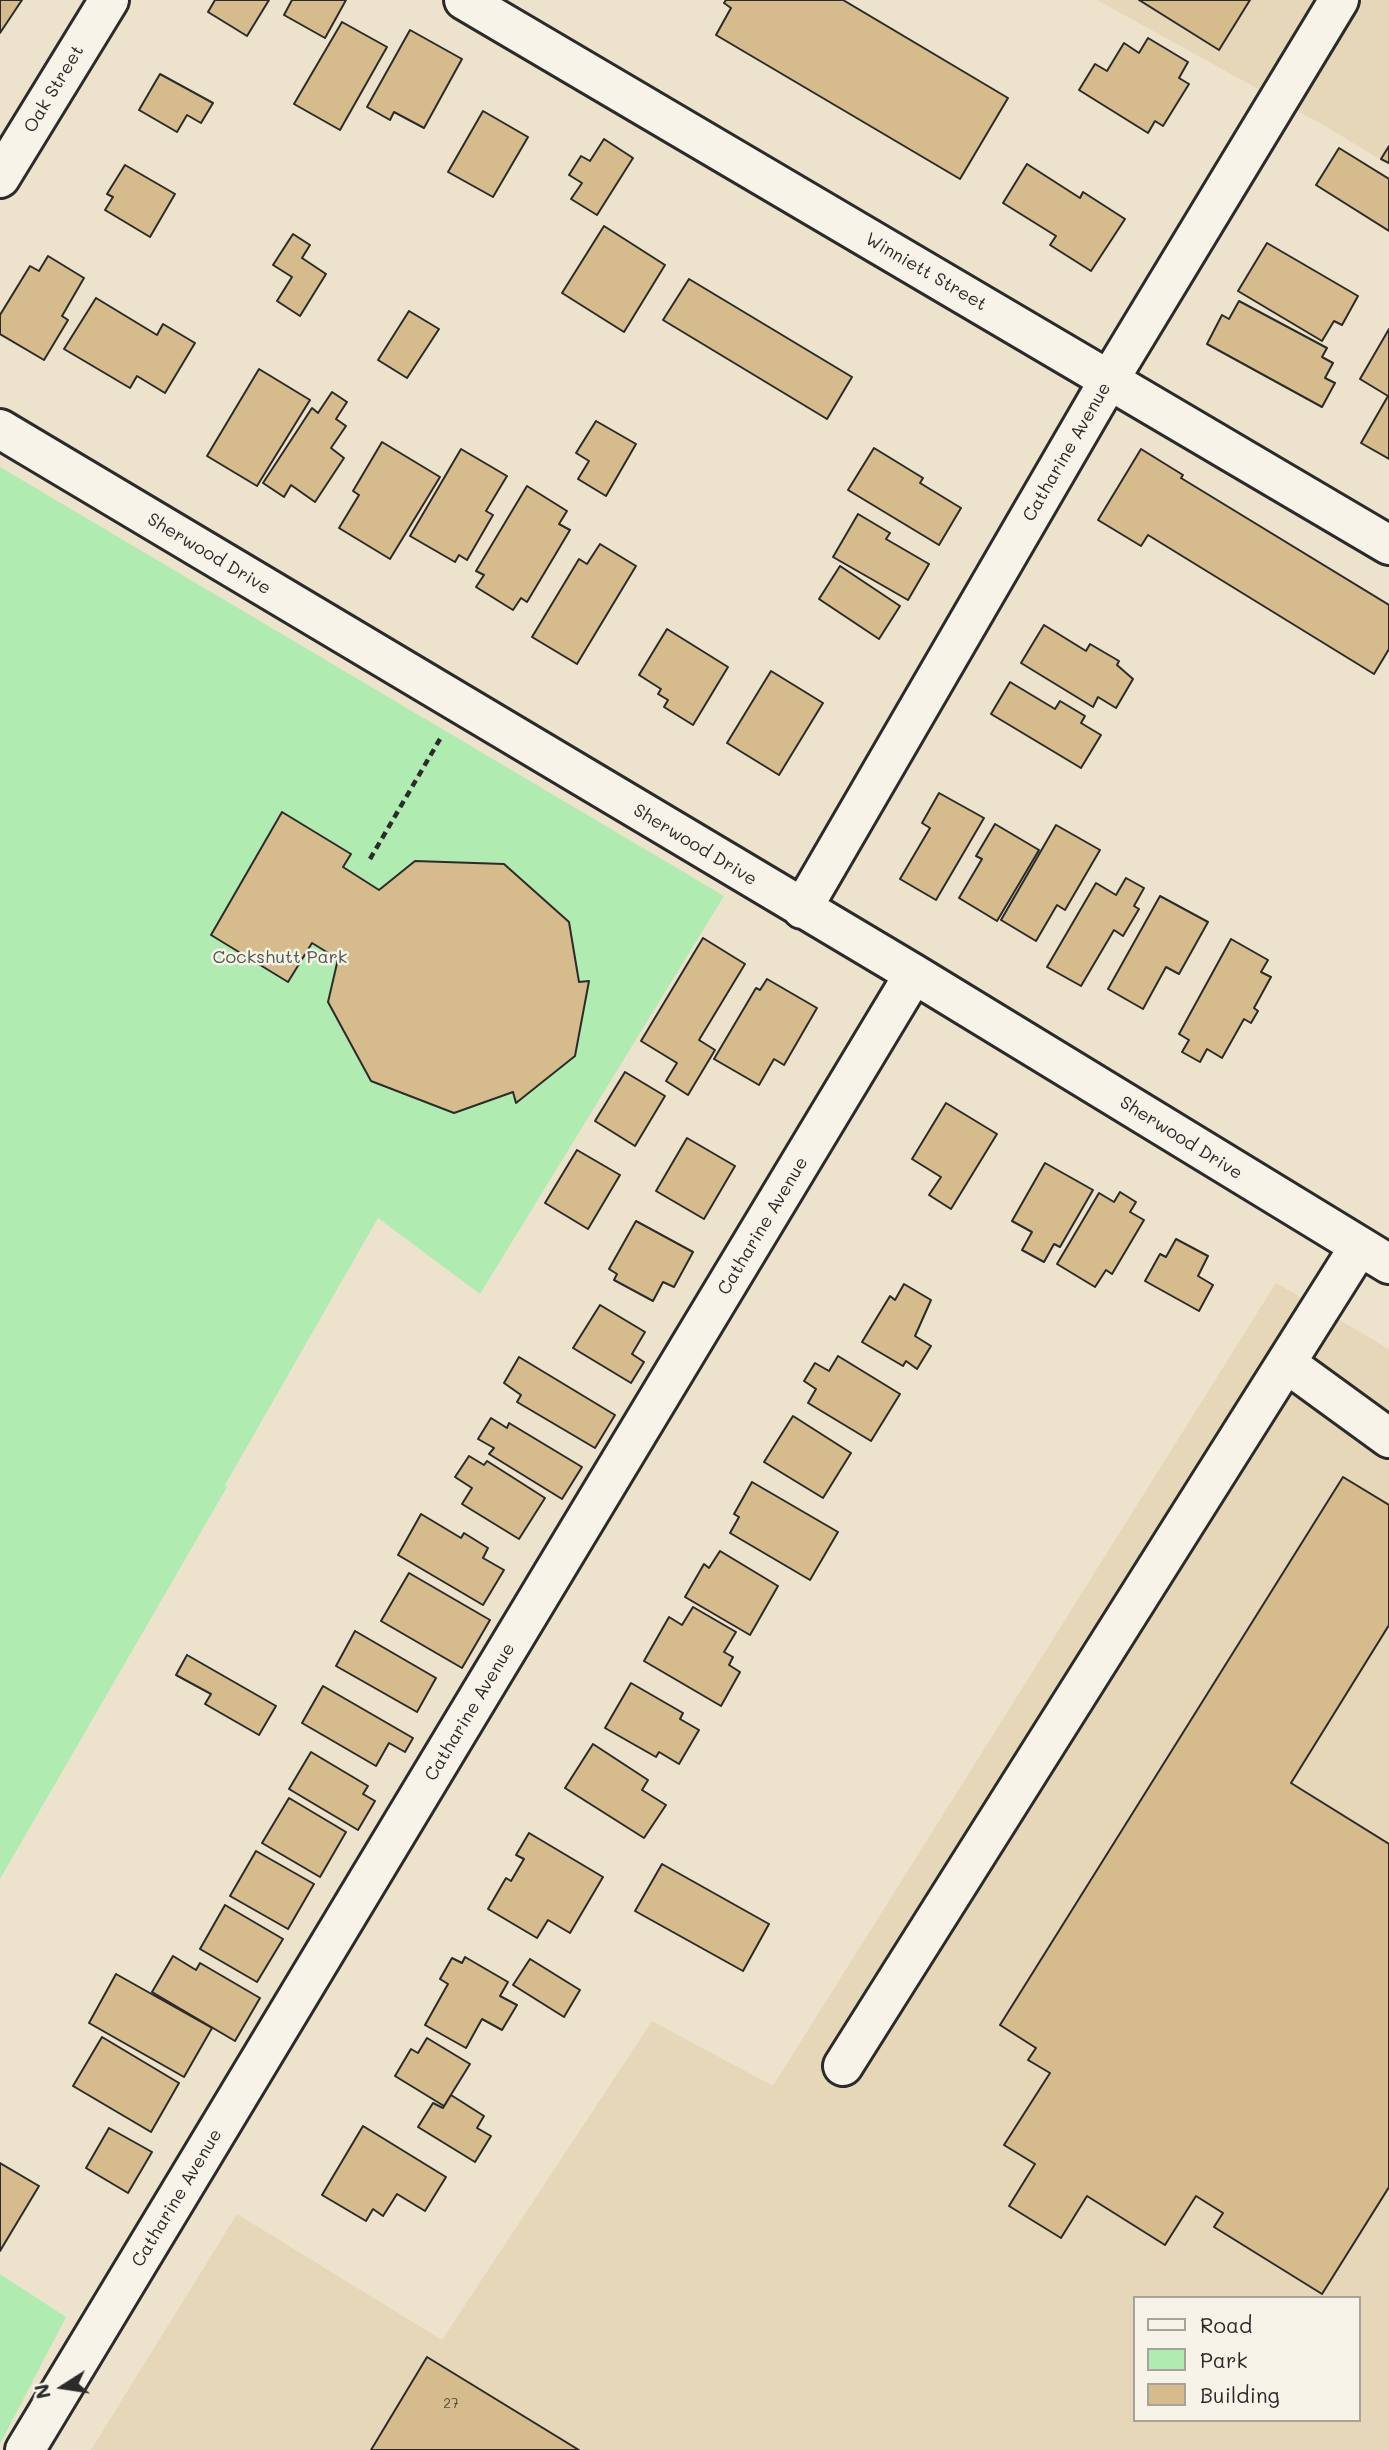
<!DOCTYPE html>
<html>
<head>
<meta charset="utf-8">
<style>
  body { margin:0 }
  #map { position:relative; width:1389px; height:2450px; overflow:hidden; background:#ede2cc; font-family:Mali,sans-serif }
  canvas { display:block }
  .legend { position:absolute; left:1133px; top:2296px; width:228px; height:126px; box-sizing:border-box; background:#f7f3e8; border:2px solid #a5a39c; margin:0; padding:9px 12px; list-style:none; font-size:21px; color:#2b2b2b }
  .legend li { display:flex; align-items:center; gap:14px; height:35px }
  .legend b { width:35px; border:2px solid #a5a39c }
  .north { position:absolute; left:28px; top:2352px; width:70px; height:70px; -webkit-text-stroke:5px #f7f3e8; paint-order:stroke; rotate:258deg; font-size:19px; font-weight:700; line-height:28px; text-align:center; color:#2b2b2b }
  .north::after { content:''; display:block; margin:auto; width:24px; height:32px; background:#2b2b2b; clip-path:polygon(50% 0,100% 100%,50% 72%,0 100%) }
</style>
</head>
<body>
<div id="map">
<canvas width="1389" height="2450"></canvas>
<ul class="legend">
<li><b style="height:9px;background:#f7f3e8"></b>Road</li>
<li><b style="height:19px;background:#b0ecb1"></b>Park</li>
<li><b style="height:19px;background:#d6bc8c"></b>Building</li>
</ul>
<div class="north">N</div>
</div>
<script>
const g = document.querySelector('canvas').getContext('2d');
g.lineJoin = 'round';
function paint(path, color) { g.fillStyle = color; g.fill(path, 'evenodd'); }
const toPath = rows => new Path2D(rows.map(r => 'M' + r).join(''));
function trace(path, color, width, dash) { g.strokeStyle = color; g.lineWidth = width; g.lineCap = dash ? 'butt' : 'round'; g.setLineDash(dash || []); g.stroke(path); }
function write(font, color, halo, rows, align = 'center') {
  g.font = font + ' Mali,sans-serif'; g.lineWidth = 5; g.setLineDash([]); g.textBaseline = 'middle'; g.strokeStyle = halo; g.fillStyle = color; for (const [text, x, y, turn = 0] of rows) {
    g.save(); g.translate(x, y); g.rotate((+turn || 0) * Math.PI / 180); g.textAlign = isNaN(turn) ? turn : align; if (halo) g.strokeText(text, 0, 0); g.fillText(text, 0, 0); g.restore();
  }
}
paint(toPath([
  [1097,0,1389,0,1389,165,1327,127],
  [1276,1283,1389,1349,1389,2450,91,2450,237,2214,442,2340,652,2021,773,2086],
  [1135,2298,1359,2298,1359,2420,1135,2420]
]), '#e6d7b9');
paint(toPath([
  [0,467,724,896,480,1294,378,1218,225,1485,227,1487,0,1879],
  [0,2274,66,2317,0,2444]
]), '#b0ecb1');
const building = toPath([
  [0,0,22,0,0,33,0,0],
  [215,0,269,0,247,36,208,12,215,0],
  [292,0,346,0,325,38,284,15,292,0],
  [726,0,843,0,1008,98,960,179,716,35,731,8,724,3,726,0],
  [1139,0,1250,0,1219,50,1139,0],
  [342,22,387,47,340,130,294,104,342,22],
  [410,30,462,59,424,128,394,112,390,120,367,107,410,30],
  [1148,38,1188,62,1179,78,1189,84,1163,126,1155,121,1148,133,1079,90,1095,64,1107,71,1124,43,1139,53,1148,38],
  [160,74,213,103,201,123,187,115,177,132,139,110,160,74],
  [483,111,528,137,493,197,448,172,483,111],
  [604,139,633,158,597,215,571,199,582,183,569,175,581,156,590,161,604,139],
  [1389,146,1389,163,1381,159,1389,146],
  [1339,148,1389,179,1389,231,1316,185,1339,148],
  [1027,164,1080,198,1083,192,1125,219,1091,271,1050,245,1056,236,1003,203,1027,164],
  [125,165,175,194,150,237,105,210,113,197,107,194,125,165],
  [604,226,665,265,624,332,562,293,604,226],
  [293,234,310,245,302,258,326,274,300,316,277,301,292,277,273,265,293,234],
  [1267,243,1358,296,1342,325,1334,321,1322,341,1238,291,1267,243],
  [48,256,84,278,62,316,68,320,44,360,0,334,0,315,30,266,39,271,48,256],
  [689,279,852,377,827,419,663,320,689,279],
  [96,298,157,335,163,324,195,343,165,393,137,376,130,388,64,349,96,298],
  [1239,301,1327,348,1322,357,1333,363,1325,378,1335,383,1322,407,1207,344,1222,315,1229,319,1239,301],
  [409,311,439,329,407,378,378,360,409,311],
  [1389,329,1389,459,1361,443,1388,396,1360,379,1389,329],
  [259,369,310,400,257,486,207,456,259,369],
  [332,392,347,402,336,419,346,426,331,448,344,458,315,502,291,485,284,497,263,483,312,408,318,413,332,392],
  [596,421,636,444,606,496,578,479,589,461,576,453,596,421],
  [382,442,440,477,390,559,339,528,359,495,353,491,382,442],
  [874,448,923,478,920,483,961,508,939,545,848,490,874,448],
  [461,449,507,476,486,511,493,515,467,560,459,555,455,562,410,536,461,449],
  [1141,449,1183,475,1181,478,1389,605,1389,649,1374,674,1148,535,1141,546,1098,520,1141,449],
  [527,486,567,511,559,524,570,530,527,602,521,598,513,610,476,587,484,575,476,571,527,486],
  [858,514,890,533,886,539,929,564,908,600,833,557,858,514],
  [600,544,636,566,577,664,532,637,579,559,587,564,600,544],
  [840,566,900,606,879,639,819,599,840,566],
  [1044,625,1086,651,1090,644,1119,661,1117,665,1133,679,1116,708,1098,697,1093,707,1021,663,1044,625],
  [667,629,728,667,693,725,664,707,668,700,658,694,661,689,639,675,667,629],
  [771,671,823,703,779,775,727,743,771,671],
  [1010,682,1055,709,1060,701,1085,716,1081,723,1101,735,1081,768,991,714,1010,682],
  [939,793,984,818,936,900,900,879,930,828,922,823,939,793],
  [282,812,351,854,343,867,379,890,415,861,504,864,569,922,579,982,589,981,575,1056,516,1103,513,1092,454,1113,371,1081,328,1002,338,959,312,943,288,982,211,935,282,812],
  [995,824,1039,850,997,921,959,898,982,859,976,856,995,824],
  [1056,825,1100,850,1065,910,1057,905,1036,941,1001,920,1056,825],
  [1126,878,1144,888,1134,906,1139,909,1123,936,1114,930,1081,986,1047,967,1096,883,1116,895,1126,878],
  [1160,896,1208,922,1179,974,1166,967,1143,1009,1108,989,1160,896],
  [703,938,745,964,699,1040,715,1050,688,1095,666,1081,677,1063,641,1041,703,938],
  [1231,939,1268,960,1261,972,1271,977,1254,1008,1258,1011,1251,1023,1244,1019,1222,1058,1207,1049,1200,1062,1182,1052,1189,1040,1179,1034,1231,939],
  [767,979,817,1008,784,1065,774,1059,759,1085,714,1059,756,988,760,990,767,979],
  [625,1072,665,1096,635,1146,595,1121,625,1072],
  [946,1103,997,1134,951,1209,929,1195,941,1177,912,1159,946,1103],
  [687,1138,735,1166,704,1219,656,1191,687,1138],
  [577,1150,620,1175,588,1229,545,1203,577,1150],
  [1045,1163,1093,1190,1060,1247,1054,1244,1044,1262,1022,1250,1032,1232,1012,1221,1045,1163],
  [1120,1192,1136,1202,1130,1212,1144,1220,1112,1274,1106,1270,1095,1287,1057,1264,1099,1193,1114,1202,1120,1192],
  [636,1221,693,1252,674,1287,663,1282,653,1301,614,1280,617,1274,609,1269,636,1221],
  [1176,1239,1208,1256,1198,1276,1213,1285,1199,1311,1145,1281,1160,1254,1166,1257,1176,1239],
  [904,1284,931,1300,915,1336,931,1346,917,1369,906,1361,903,1366,862,1342,890,1296,895,1300,904,1284],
  [600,1305,645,1332,632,1354,644,1362,631,1383,573,1348,600,1305],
  [838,1356,900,1394,871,1441,808,1403,816,1389,804,1381,815,1363,829,1371,838,1356],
  [519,1357,615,1415,595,1448,517,1402,521,1395,504,1383,519,1357],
  [793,1416,851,1453,823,1498,764,1462,793,1416],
  [491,1418,507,1428,509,1423,582,1467,562,1499,489,1454,494,1448,478,1439,491,1418],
  [469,1456,484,1465,487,1461,545,1498,519,1539,462,1504,472,1488,455,1477,469,1456],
  [1343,1477,1389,1505,1389,1625,1291,1783,1389,1844,1389,2187,1322,2294,1214,2227,1223,2213,1196,2196,1165,2245,1087,2196,1061,2238,1009,2206,1035,2164,1004,2145,1050,2073,1028,2060,1036,2048,1000,2025,1343,1477],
  [752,1482,838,1532,810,1580,730,1533,739,1517,734,1514,752,1482],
  [421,1514,461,1538,464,1533,488,1548,483,1558,504,1570,483,1605,398,1555,421,1514],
  [720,1551,778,1586,750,1635,685,1597,704,1564,709,1568,720,1551],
  [409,1573,490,1620,462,1668,381,1621,409,1573],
  [693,1607,736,1632,724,1652,733,1657,729,1665,740,1672,721,1706,644,1661,669,1617,682,1625,693,1607],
  [355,1631,436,1678,417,1712,336,1666,355,1631],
  [187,1655,276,1706,259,1735,205,1704,211,1694,176,1675,187,1655],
  [631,1683,683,1713,680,1719,699,1730,679,1764,659,1752,656,1757,605,1728,631,1683],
  [323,1686,413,1738,405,1752,389,1743,376,1766,302,1723,323,1686],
  [593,1744,648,1780,642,1790,666,1805,644,1838,565,1788,593,1744],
  [311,1752,368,1786,363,1794,375,1801,358,1830,289,1789,311,1752],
  [289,1798,346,1832,320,1877,262,1843,289,1798],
  [529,1833,603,1877,570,1933,548,1920,537,1938,488,1909,506,1878,511,1881,524,1859,516,1855,529,1833],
  [256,1851,314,1884,288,1929,230,1896,256,1851],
  [662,1864,769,1924,743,1971,635,1911,662,1864],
  [225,1905,283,1939,257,1982,200,1949,225,1905],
  [173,1956,196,1970,200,1963,260,1998,235,2041,152,1992,173,1956],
  [465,1957,508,1982,500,1996,517,2005,502,2030,482,2019,466,2048,425,2025,448,1984,440,1979,452,1958,462,1963,465,1957],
  [530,1959,580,1990,564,2017,513,1985,530,1959],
  [116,1974,212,2028,184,2077,89,2023,116,1974],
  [102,2037,179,2083,151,2132,73,2086,102,2037],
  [427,2038,470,2064,444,2106,395,2076,411,2049,418,2053,427,2038],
  [451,2095,484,2116,477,2128,491,2136,475,2162,418,2127,433,2103,443,2108,451,2095],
  [363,2126,446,2177,425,2211,397,2194,383,2216,373,2209,366,2221,322,2195,363,2126],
  [109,2128,152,2152,128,2193,86,2168,109,2128],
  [0,2163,39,2186,0,2251,0,2163],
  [427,2357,579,2450,371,2450,427,2357]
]);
paint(building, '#d6bc8c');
trace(building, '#2b2b2b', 2);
const minor = toPath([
  [464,0,1389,545],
  [0,178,109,0],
  [0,429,914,974,1389,1264],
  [802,909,1109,380,1339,0],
  [1286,1363,1389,1438],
  [843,2066,1359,1247],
  [25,2450,914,974]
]);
trace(minor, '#2b2b2b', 44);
trace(toPath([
  [370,859,440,739]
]), '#2b2b2b', 4.5, [7, 5]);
trace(minor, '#f7f3e8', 38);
write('14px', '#564f43', null, [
  ["27",451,2404]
]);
write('18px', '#2b2b2b', '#f7f3e8', [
  ["Oak Street",54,89,-59],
  ["Winniett Street",926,272,30],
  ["Catharine Avenue",1067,452,-60],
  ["Sherwood Drive",209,554,31],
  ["Sherwood Drive",695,845,31],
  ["Sherwood Drive",1181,1138,32],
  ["Catharine Avenue",763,1226,-59],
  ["Catharine Avenue",470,1712,-59],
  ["Catharine Avenue",177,2198,-59]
]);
write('18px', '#4c5b4c', '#f7f3e8', [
  ["Cockshutt Park",280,957]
]);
</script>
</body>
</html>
